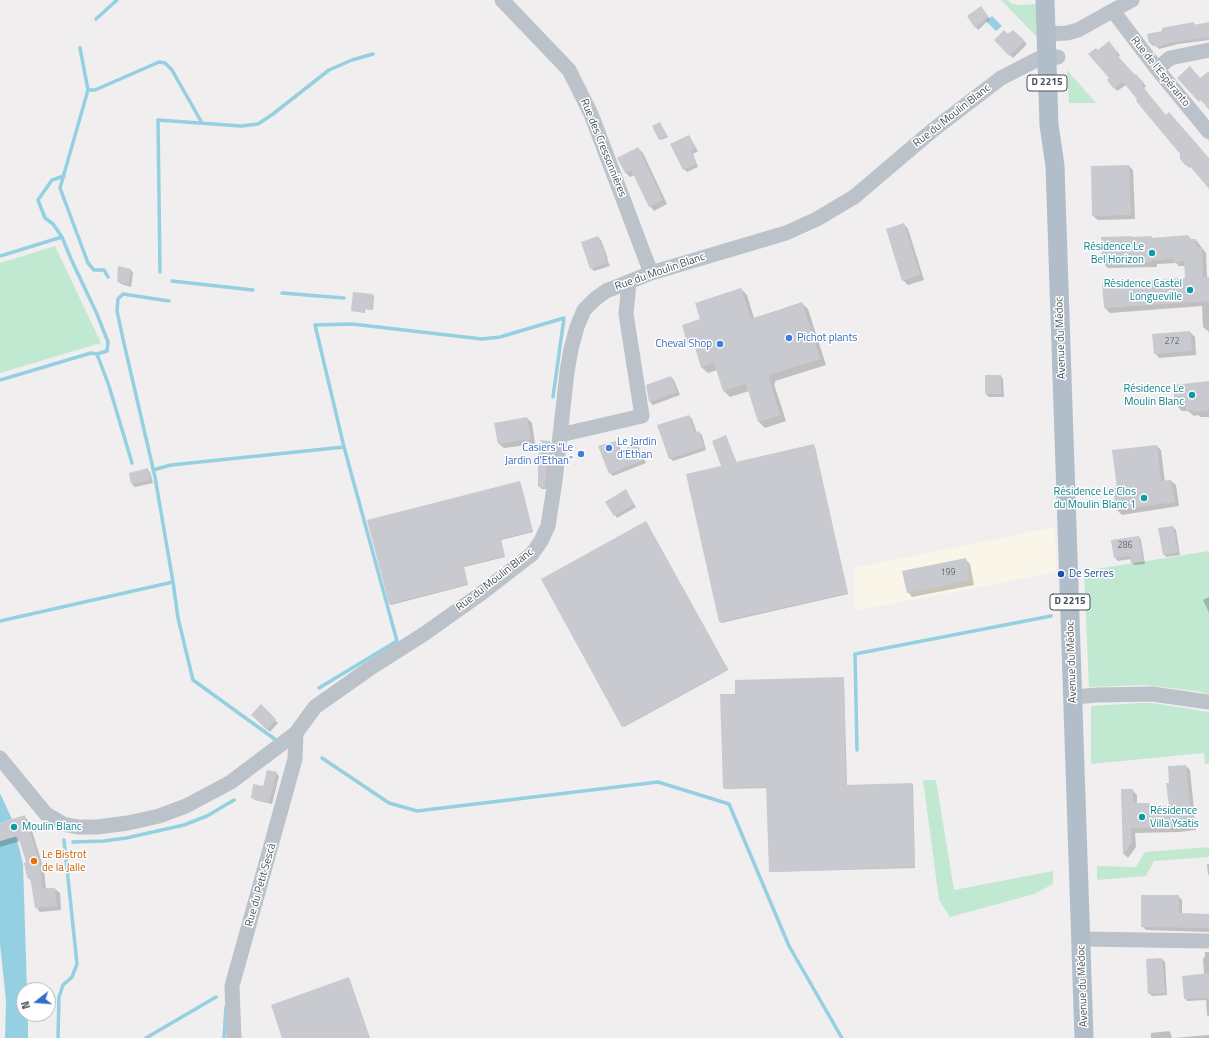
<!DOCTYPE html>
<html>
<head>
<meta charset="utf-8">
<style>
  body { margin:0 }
  #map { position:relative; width:1209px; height:1038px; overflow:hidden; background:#f0eeee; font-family:"Titillium Web",sans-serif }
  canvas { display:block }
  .north { position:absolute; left:16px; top:982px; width:40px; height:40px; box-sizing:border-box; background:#fff; border:1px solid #b6b9bd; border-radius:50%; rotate:253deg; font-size:11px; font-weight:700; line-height:16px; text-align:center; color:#485159 }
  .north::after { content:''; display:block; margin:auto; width:14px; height:18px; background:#2f70c9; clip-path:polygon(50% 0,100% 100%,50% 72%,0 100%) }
</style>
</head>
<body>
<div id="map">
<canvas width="1209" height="1038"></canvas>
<div class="north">N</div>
</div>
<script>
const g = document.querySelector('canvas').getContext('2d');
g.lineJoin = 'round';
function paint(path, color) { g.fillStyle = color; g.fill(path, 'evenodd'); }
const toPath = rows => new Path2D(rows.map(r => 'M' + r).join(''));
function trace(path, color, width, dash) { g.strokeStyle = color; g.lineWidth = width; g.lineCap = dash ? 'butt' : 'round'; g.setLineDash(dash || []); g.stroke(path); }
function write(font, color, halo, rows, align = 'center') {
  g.font = font + ' "Titillium Web",sans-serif'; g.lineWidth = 3; g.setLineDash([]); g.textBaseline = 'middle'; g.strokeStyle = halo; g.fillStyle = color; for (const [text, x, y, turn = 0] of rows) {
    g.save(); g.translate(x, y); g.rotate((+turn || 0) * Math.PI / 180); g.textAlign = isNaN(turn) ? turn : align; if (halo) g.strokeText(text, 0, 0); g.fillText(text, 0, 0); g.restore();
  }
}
paint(toPath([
  [1055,527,1056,572,855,611,854,568]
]), '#f9f5e9');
paint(toPath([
  [1001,0,1008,0,1012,4,1019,5,1037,4,1039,39],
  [1067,70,1096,103,1069,103],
  [55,246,101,343,0,373,0,263],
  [1209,551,1209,694,1196,691,1146,685,1089,687,1084,571],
  [1141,703,1152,703,1209,712,1209,763,1205,764,1204,753,1091,764,1091,706],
  [923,780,936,780,954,890,1053,871,1053,884,1034,894,950,917,939,900],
  [1209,847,1209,857,1154,861,1146,876,1097,880,1097,866,1136,867,1145,852]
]), '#c1e9d1');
paint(toPath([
  [992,16,1002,26,996,31,986,21],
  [0,793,12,819,0,823],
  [16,836,23,863,27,990,24,990,24,1014,28,1014,28,1038,5,1038,6,1001,0,944,0,841]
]), '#94d0e1');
paint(toPath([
  [981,7,990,19,978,30,968,17],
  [1193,23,1196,25,1209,23,1209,40,1178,44,1159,49,1155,45,1153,46,1150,43,1163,32],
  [1013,31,1027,44,1013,58,995,40,1008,35],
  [1111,45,1120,55,1118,57,1135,76,1139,78,1146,86,1144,88,1166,116,1209,159,1209,187,1191,166,1189,168,1187,165,1181,154,1126,85,1117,91,1115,88,1098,51],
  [660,123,668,137,661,140,660,139],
  [689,136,698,151,693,154,698,167,687,172,684,169],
  [638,148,643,153,667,204,654,211,650,206,635,175,630,177,626,173,618,158],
  [1129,166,1133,170,1135,219,1098,220,1093,216],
  [904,224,908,229,924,280,908,285,903,280],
  [1188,236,1192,240,1196,240,1206,253,1207,278,1209,278,1209,332,1203,327,1202,306,1110,313,1105,308,1186,279,1185,266,1179,266,1176,263,1157,264,1157,267,1108,268,1103,263,1133,238,1152,238,1153,239],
  [598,237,601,240,608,259,607,259,610,266,594,271,591,268],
  [131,270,133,273,131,287,121,284,118,281],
  [741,289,747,295,754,318,802,303,808,309,826,365,775,381,775,383,774,384,786,421,765,428,759,422,749,391,730,397,724,391,717,370,708,373,701,367,696,348,694,348,688,342,701,320],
  [373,295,374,296,373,310,365,309,365,313,352,310],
  [1190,332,1195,337,1196,355,1159,358,1155,353],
  [1001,376,1003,379,1004,397,989,397,986,394],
  [671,377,674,380,680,395,653,405,650,402,647,385],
  [1209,382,1209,417,1200,417,1198,415,1194,416,1188,411,1182,411,1176,405],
  [689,416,692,419,697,433,699,432,702,435,706,450,673,461,670,458],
  [527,418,532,423,535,444,504,448,499,444],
  [726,437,737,463,814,446,815,447,848,594,721,623,720,621,722,466],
  [550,442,553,445,547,489,542,489,539,486],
  [616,442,619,445,621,451,636,445,639,448,646,463,613,476,610,473],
  [1157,446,1161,450,1165,482,1171,481,1176,485,1179,506,1122,515,1117,510,1114,489,1118,489],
  [148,470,150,472,153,483,135,487,132,484],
  [521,484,533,532,501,540,505,557,464,567,468,585,391,605,390,604],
  [626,491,636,507,617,518,615,515],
  [646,522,728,670,624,727,623,726],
  [1173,527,1176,530,1180,555,1166,557,1164,554],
  [1139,537,1141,540,1145,564,1135,565,1132,563,1131,559,1118,561,1115,558],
  [965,559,970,564,974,585,912,597,908,592],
  [1209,597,1209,613,1203,600],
  [843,678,844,679,847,786,912,784,913,785,915,868,771,872,770,871,767,788,725,789,724,788,736,695],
  [261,705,278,723,270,732,252,715],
  [1186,766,1190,770,1196,830,1179,832,1135,833,1136,847,1128,858,1124,854,1122,790,1132,790,1137,795,1137,804,1149,804,1153,807,1170,807,1170,784],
  [276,773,279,776,272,804,255,800,252,797,264,787],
  [24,816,29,821,44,870,46,889,55,889,60,893,61,910,40,912,36,907,32,881,27,877,27,863,20,841,0,847,0,824],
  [1207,864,1209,864,1209,875,1208,875],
  [1178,896,1182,900,1182,914,1209,915,1209,932,1146,930,1142,926],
  [1205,952,1209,952,1209,1017,1207,1015,1206,1000,1187,1001,1185,998,1204,974,1203,958,1205,957],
  [1162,959,1165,962,1167,995,1152,996,1149,993],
  [349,979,370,1038,283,1038],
  [1169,1031,1171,1034,1172,1038,1151,1038,1151,1033],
  [1209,1035,1209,1038,1174,1038]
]), '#0003');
trace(toPath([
  [96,19,117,0],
  [80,48,88,90,60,188,88,263,94,270,104,270,108,277],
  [88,90,95,90,159,62,165,63,172,70,202,123],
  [0,256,62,237],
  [160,272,158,120,241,126,258,124,273,114,329,70,352,60,373,54],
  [172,281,253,290],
  [282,293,344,298],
  [97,354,109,386,132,463],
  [0,380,91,353,97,354,107,351,108,342,97,314,71,259,62,237,53,224,45,218,38,200,52,180,64,176],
  [153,470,171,465,344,447,315,325,352,324,482,339,500,337,564,318,553,397],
  [173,582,178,618,193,680,276,740],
  [0,621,173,582,155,477,123,339,117,311,118,299,123,294,169,301],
  [319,688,397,641,344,447],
  [857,750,855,654,1051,616],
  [322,758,389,803,417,811,658,782,729,804,789,946,842,1038],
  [73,842,104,841,126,838,184,825,207,816,234,800],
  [58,1038,59,997,63,985,72,977,77,964,64,840],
  [146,1038,216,997],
  [224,1038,226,1007]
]), '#94d0e1', 3.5);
paint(toPath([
  [981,6,988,16,975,28,967,16],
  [1194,22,1194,25,1209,22,1209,37,1175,42,1155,47,1154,43,1149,43,1147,34,1162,31,1162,28,1172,26],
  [1004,30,1008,34,1013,30,1025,41,1009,56,994,40],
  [1109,41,1117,52,1116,54,1135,75,1136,74,1144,83,1142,84,1146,91,1166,115,1169,112,1209,158,1209,189,1188,164,1186,166,1180,159,1180,154,1136,101,1137,99,1123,82,1114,89,1107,80,1109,78,1088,54,1096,48,1098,50],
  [1190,66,1200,78,1209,71,1209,110,1201,100,1199,102,1177,78],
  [660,122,667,136,659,140,652,126],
  [689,135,696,148,691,151,696,164,683,170,670,144],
  [638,147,663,200,649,207,631,170,625,173,617,158],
  [1129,165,1131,215,1092,216,1091,166],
  [904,223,920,275,902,281,886,229],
  [1188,235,1189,239,1196,239,1196,247,1202,247,1203,277,1209,277,1209,301,1104,308,1102,284,1185,278,1184,261,1173,262,1173,259,1152,260,1152,262,1102,264,1101,237,1132,236,1132,237,1152,236,1152,238],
  [598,236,606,256,605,256,607,263,590,269,581,242],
  [118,266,131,269,129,284,117,282],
  [741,288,751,319,802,302,820,359,769,375,770,377,769,378,780,415,758,422,746,384,723,391,714,363,701,367,693,341,687,343,682,325,700,319,695,303],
  [353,292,373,294,372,310,364,309,364,313,351,311],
  [1190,331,1192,351,1154,354,1152,334],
  [985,375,1001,375,1001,394,985,394],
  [671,376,677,392,649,402,646,385],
  [1209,381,1209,410,1193,412,1193,410,1187,410,1183,405,1175,406,1173,385],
  [689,415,695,433,699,431,704,447,669,459,657,425],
  [527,417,531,439,498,444,494,423],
  [726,435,736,462,814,444,848,593,719,622,686,474,721,466,712,441],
  [540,440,550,441,545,487,538,487,538,465,537,465],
  [616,441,620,451,636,444,643,460,609,474,598,446],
  [1157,445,1161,481,1171,480,1175,502,1116,510,1113,488,1117,488,1112,450],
  [148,468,150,480,131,484,129,473],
  [520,481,532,531,500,539,504,556,463,566,468,584,389,604,367,520],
  [626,489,634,504,614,516,605,502],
  [646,521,728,669,622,727,541,579],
  [1173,526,1178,552,1163,555,1158,528],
  [1139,536,1143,561,1131,563,1130,556,1114,558,1111,540],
  [966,558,970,580,907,593,902,571],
  [844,677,846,785,912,783,915,867,769,872,766,787,723,788,720,694,735,694,735,680],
  [261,704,276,719,267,730,251,715],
  [1186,765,1192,826,1173,828,1131,828,1132,842,1123,855,1121,789,1133,789,1133,803,1149,803,1149,806,1169,806,1166,783,1169,783,1168,766],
  [267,770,277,772,269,802,251,798,253,784,263,786],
  [25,815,40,865,42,888,55,888,57,906,35,908,30,877,27,877,24,863,26,862,18,836,0,841,0,823],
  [1141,895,1179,895,1179,913,1209,914,1209,928,1141,927],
  [1162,958,1165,993,1148,994,1146,959],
  [1209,973,1209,998,1184,999,1182,976],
  [349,977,370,1038,282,1038,271,1005]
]), '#c9cad0');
trace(toPath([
  [502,0,569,70,591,114,651,273],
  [1113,11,1157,69,1209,132],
  [1046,34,1067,33,1078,30,1132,0],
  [1157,69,1170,58,1209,50],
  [560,435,642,416,626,314,629,282],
  [1073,697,1098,695,1152,694,1209,702],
  [0,758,46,814,63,824,78,827,97,827,128,823,159,816,186,806,231,782,296,733,315,707,369,669,424,634,479,595,532,554,541,541,548,526,555,481,567,372,571,349,577,327,584,310,595,299,606,291,651,273,786,233,817,219,854,197,933,130,1001,78,1038,59,1058,57],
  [1081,939,1209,941],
  [234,1038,232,986,295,759,296,733]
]), '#bbc2c9', 15);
trace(toPath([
  [1045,0,1049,125,1055,166,1084,1038]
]), '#b1bdc9', 19);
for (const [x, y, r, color] of [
  [1152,253,4,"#0f9aa8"],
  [1190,290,4,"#0f9aa8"],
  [789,338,4,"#3f7fe0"],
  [720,344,4,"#3f7fe0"],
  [1192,395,4,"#0f9aa8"],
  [609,448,4,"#3f7fe0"],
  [581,454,4,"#3f7fe0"],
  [1144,498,4,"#0f9aa8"],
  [1061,574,4,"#1a4fb4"],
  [1142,817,4,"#0f9aa8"],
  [14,827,4,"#0f9aa8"],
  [34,861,4,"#e8710a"]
]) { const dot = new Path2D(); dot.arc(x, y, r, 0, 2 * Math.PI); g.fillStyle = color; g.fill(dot); trace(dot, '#fff', 1.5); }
write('9px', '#686f77', null, [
  ["272",1172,342],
  ["286",1125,546],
  ["199",948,573]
]);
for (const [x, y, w] of [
  [1047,83,40],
  [1070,602,40]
]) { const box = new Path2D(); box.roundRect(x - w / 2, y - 8, w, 16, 3); g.fillStyle = '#fff'; g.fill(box); trace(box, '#485159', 1); }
write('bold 10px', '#485159', null, [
  ["D 2215",1047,83],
  ["D 2215",1070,602]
]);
write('11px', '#485159', '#fff', [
  ["Rue de l'Espéranto",1160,72,51],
  ["Rue du Moulin Blanc",952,116,-38],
  ["Rue des Cressonnières",603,148,68],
  ["Rue du Moulin Blanc",660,272,-19],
  ["Avenue du Médoc",1061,338,-92],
  ["Rue du Moulin Blanc",495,580,-38],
  ["Avenue du Médoc",1072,662,-92],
  ["Rue du Petit Sescà",261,885,-74],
  ["Avenue du Médoc",1083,986,-92]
]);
write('11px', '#0d838f', '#fff', [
  ["Résidence Le",1144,247],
  ["Bel Horizon",1144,260],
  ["Résidence Castel",1182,284],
  ["Longueville",1182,297],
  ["Résidence Le",1184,389],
  ["Moulin Blanc",1184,402],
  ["Résidence Le Clos",1136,492],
  ["du Moulin Blanc 1",1136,505],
  ["Résidence",1150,811,"left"],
  ["Villa Ysatis",1150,824,"left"],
  ["Moulin Blanc",22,827,"left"]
], 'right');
write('11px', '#366cbe', '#fff', [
  ["Pichot plants",797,338],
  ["Cheval Shop",712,344,"right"],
  ["Le Jardin",617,442],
  ["d'Ethan",617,455],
  ["Casiers \"Le",573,448,"right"],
  ["Jardin d'Ethan\"",573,461,"right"]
], 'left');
write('11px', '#164399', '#fff', [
  ["De Serres",1069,574]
], 'left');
write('11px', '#c56008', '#fff', [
  ["Le Bistrot",42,855],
  ["de la Jalle",42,868]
], 'left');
</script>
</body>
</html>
